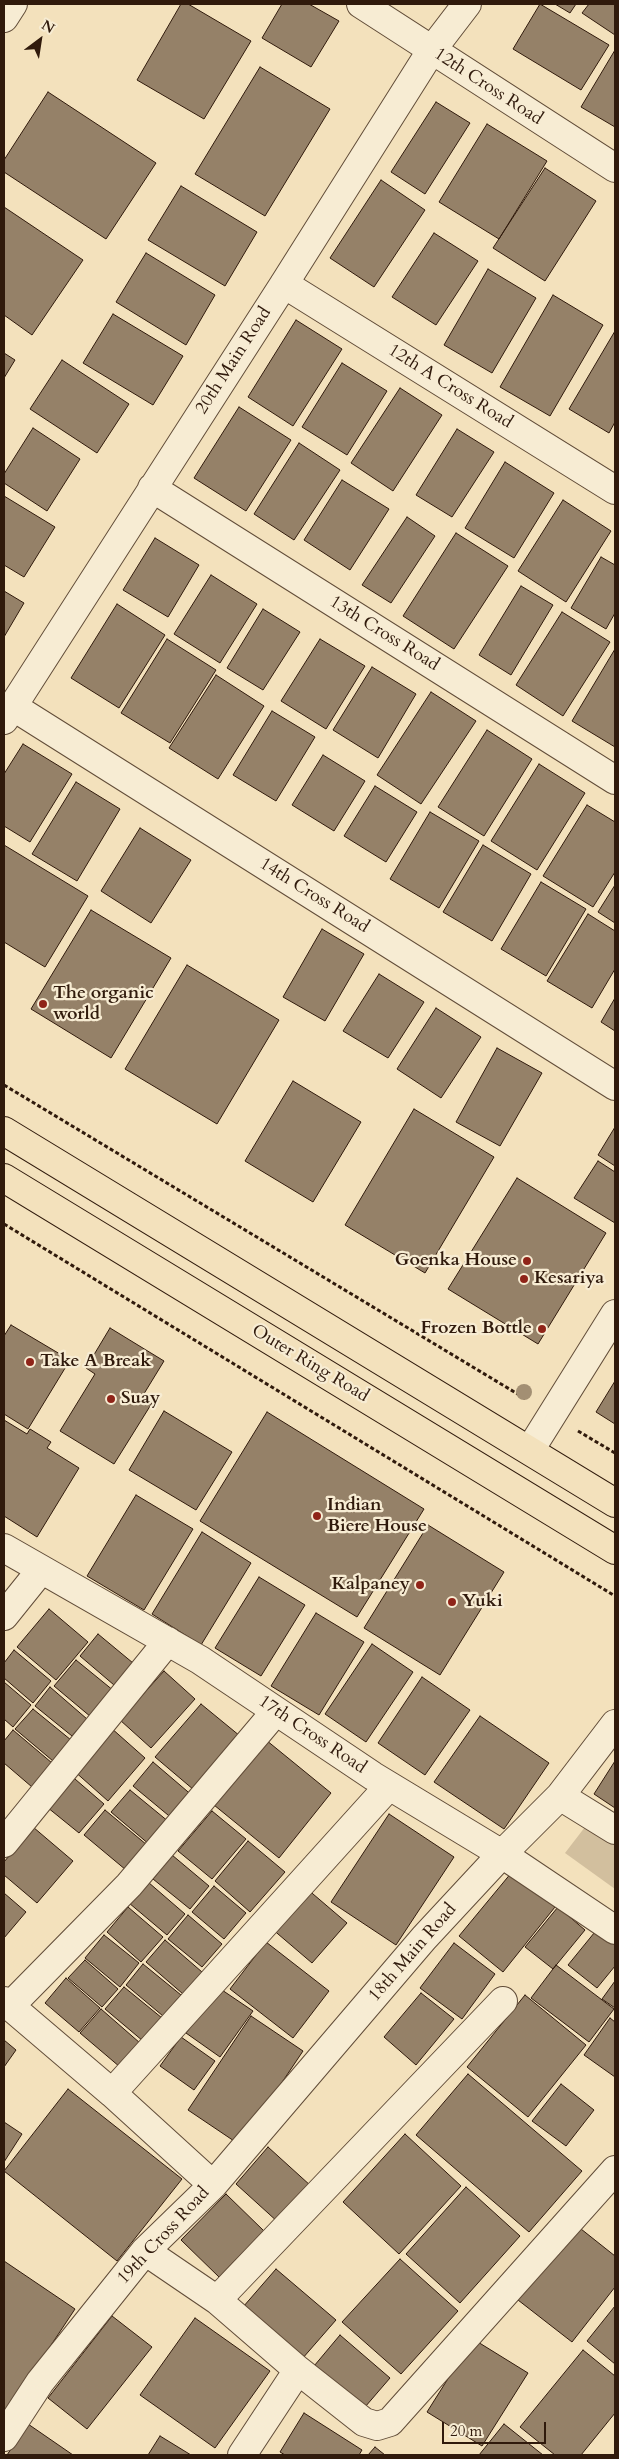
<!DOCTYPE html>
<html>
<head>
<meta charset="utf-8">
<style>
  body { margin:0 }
  #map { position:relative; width:619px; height:2459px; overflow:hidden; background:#f3e1bc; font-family:Cardo,serif }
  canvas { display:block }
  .frame { position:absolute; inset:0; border:5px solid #301a0c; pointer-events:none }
  .north { position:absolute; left:15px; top:15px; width:50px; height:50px; -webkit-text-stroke:4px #f7ecd3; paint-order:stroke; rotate:31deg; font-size:14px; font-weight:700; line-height:20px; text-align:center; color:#301a0c }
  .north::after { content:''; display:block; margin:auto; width:18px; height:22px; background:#301a0c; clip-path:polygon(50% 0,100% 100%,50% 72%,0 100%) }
  .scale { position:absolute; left:442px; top:2422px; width:104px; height:22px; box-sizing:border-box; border:2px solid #301a0c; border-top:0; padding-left:6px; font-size:15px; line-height:18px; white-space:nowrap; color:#301a0c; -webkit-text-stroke:4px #f7ecd3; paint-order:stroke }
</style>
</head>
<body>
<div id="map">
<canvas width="619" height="2459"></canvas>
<div class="frame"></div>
<div class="north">N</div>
<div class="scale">20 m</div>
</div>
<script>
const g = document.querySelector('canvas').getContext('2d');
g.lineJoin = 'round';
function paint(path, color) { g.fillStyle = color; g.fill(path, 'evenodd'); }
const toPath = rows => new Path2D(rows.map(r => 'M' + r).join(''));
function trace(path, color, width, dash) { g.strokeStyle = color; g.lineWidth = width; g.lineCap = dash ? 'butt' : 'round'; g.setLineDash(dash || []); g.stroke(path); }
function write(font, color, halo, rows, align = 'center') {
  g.font = font + ' Cardo,serif'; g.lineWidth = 4.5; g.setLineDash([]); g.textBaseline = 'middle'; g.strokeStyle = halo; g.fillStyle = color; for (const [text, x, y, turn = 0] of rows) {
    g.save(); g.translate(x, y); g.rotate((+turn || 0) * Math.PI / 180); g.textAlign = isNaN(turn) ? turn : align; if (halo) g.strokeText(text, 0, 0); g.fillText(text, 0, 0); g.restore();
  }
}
paint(toPath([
  [585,1827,615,1845,615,1889,565,1853]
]), '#d2bf9e');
const building = toPath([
  [181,4,188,4,251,41,204,119,137,80,181,4],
  [282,4,309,4,339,21,311,67,262,38,282,4],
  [540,4,609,45,581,90,513,49,540,4],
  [555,4,576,4,570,13,555,4],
  [589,4,615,4,615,35,582,13,589,4],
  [615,50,615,127,581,107,615,50],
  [260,67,330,109,265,216,195,174,260,67],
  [48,92,156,163,106,239,4,172,4,160,48,92],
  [436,102,470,123,425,194,391,172,436,102],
  [487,124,547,161,499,239,439,202,487,124],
  [545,168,596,201,545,281,493,248,545,168],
  [381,180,425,210,374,287,330,258,381,180],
  [181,186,257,232,225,286,148,240,181,186],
  [4,207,83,260,32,335,4,315,4,207],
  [434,233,478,261,436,325,392,297,434,233],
  [146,253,215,295,186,345,116,302,146,253],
  [488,269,536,298,492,373,444,345,488,269],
  [553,295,603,325,550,416,500,387,553,295],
  [113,314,183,356,153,405,83,363,113,314],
  [296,320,342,349,293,426,248,397,296,320],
  [615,331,615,422,609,433,569,409,615,331],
  [4,353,15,360,4,378,4,353],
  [62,360,129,404,97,453,30,409,62,360],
  [342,363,387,391,347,455,302,427,342,363],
  [400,388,442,415,393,491,351,463,400,388],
  [239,407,291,440,246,511,194,478,239,407],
  [33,428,80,459,47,511,4,483,4,474,33,428],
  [457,429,494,452,452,517,416,495,457,429],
  [299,443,340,470,294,540,254,514,299,443],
  [505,462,554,493,514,558,465,528,505,462],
  [342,480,389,509,350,570,304,540,342,480],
  [4,496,55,527,24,577,4,565,4,496],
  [563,500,611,531,566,602,518,571,563,500],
  [407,517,435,536,391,603,362,585,407,517],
  [456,533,508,566,454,649,403,616,456,533],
  [155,538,199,565,168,617,123,590,155,538],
  [601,557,615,565,615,613,606,629,571,608,601,557],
  [211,575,257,604,220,663,174,634,211,575],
  [521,586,553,605,511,675,479,655,521,586],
  [4,591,24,603,4,637,4,591],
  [117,604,165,635,119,708,71,678,117,604],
  [263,609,300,632,263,690,227,668,263,609],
  [562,612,610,642,563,716,516,685,562,612],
  [167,639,216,670,170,743,121,713,167,639],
  [320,639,365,666,326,729,281,701,320,639],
  [615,649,615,747,572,721,615,649],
  [372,667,416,694,378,758,333,730,372,667],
  [216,675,264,706,218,779,169,748,216,675],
  [431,692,476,721,421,804,377,775,431,692],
  [272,711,315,737,276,801,233,775,272,711],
  [487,730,532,759,484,836,438,807,487,730],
  [23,744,72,774,30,842,4,826,4,774,23,744],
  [323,755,365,781,334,831,292,805,323,755],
  [539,764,585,793,537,870,491,841,539,764],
  [76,782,120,809,77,881,32,854,76,782],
  [375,786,417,812,386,862,344,836,375,786],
  [587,805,615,822,615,872,593,907,543,876,587,805],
  [430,812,479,841,439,908,390,879,430,812],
  [140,828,191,860,151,923,101,891,140,828],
  [4,845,88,896,45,967,4,942,4,845],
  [483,845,531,874,492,941,443,912,483,845],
  [541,882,586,909,546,976,501,949,541,882],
  [615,885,615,923,598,912,615,885],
  [91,910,171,958,111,1058,31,1009,91,910],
  [588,914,615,931,615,969,592,1008,547,981,588,914],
  [322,929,364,954,325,1021,283,997,322,929],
  [187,965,279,1020,217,1124,125,1069,187,965],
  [379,974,424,1002,388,1058,343,1031,379,974],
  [615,998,615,1031,601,1022,615,998],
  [436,1008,481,1037,441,1098,397,1069,436,1008],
  [497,1048,542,1073,500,1146,456,1122,497,1048],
  [293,1081,361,1122,313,1202,245,1161,293,1081],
  [414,1109,494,1157,425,1273,345,1225,414,1109],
  [615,1127,615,1166,598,1155,615,1127],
  [598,1161,615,1172,615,1223,574,1198,598,1161],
  [517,1178,606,1233,538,1344,448,1289,517,1178],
  [11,1325,70,1360,28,1429,4,1414,4,1336,11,1325],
  [110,1328,164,1361,142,1397,152,1403,114,1464,60,1431,95,1374,86,1368,110,1328],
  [615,1381,615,1424,596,1412,615,1381],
  [164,1411,232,1452,196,1510,129,1470,164,1411],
  [267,1412,424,1509,357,1617,200,1521,267,1412],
  [4,1420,27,1434,30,1429,51,1442,47,1448,79,1468,37,1537,4,1516,4,1420],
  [136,1495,193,1529,144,1610,87,1576,136,1495],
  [428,1525,504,1572,440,1675,364,1628,428,1525],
  [202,1532,251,1563,201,1645,152,1614,202,1532],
  [259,1577,305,1605,261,1676,215,1648,259,1577],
  [49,1609,88,1642,56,1680,17,1647,49,1609],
  [316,1613,364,1642,319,1715,271,1686,316,1613],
  [98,1634,133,1663,114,1685,80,1656,98,1634],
  [372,1644,413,1672,366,1742,325,1714,372,1644],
  [14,1650,51,1681,33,1703,4,1678,4,1663,14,1650],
  [76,1660,114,1691,91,1717,54,1686,76,1660],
  [164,1671,195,1699,151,1748,120,1720,164,1671],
  [422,1677,470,1710,425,1775,378,1743,422,1677],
  [4,1682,31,1705,13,1727,4,1719,4,1682],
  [50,1687,87,1719,72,1736,35,1706,50,1687],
  [201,1704,240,1736,194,1790,155,1757,201,1704],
  [33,1709,71,1740,53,1761,15,1729,33,1709],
  [480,1716,549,1763,504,1829,434,1782,480,1716],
  [110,1727,145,1758,108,1801,73,1770,110,1727],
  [13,1730,52,1763,32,1787,4,1763,4,1741,13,1730],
  [266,1740,331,1793,279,1858,214,1805,266,1740],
  [615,1761,615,1808,594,1794,615,1761],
  [153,1762,194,1797,174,1820,133,1786,153,1762],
  [68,1773,104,1804,79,1833,42,1803,68,1773],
  [130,1790,169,1822,150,1845,111,1812,130,1790],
  [105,1810,147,1845,126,1870,84,1835,105,1810],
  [212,1811,246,1839,212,1879,178,1851,212,1811],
  [389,1814,454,1857,396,1945,331,1902,389,1814],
  [33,1827,73,1861,37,1903,4,1875,4,1862,33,1827],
  [248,1841,285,1872,250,1912,215,1881,248,1841],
  [172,1855,209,1886,190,1909,153,1879,172,1855],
  [512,1872,555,1907,503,1972,459,1936,512,1872],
  [148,1882,185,1914,167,1935,129,1903,148,1882],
  [214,1886,246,1913,224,1939,192,1912,214,1886],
  [306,1888,347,1923,312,1963,271,1928,306,1888],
  [4,1893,26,1912,4,1938,4,1893],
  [128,1907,163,1937,141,1962,107,1932,128,1907],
  [558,1907,585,1930,553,1969,525,1947,558,1907],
  [188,1915,222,1944,202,1967,168,1939,188,1915],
  [599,1927,615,1941,615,1966,597,1988,568,1965,599,1927],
  [104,1935,139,1963,120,1987,85,1958,104,1935],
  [165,1940,202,1972,183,1994,146,1962,165,1940],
  [266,1942,329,1991,293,2038,230,1989,266,1942],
  [454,1943,495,1974,462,2019,420,1988,454,1943],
  [85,1960,118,1989,102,2007,68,1978,85,1960],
  [143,1964,181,1995,163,2016,126,1985,143,1964],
  [556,1965,614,2009,589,2042,531,1998,556,1965],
  [66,1978,100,2008,79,2032,45,2003,66,1978],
  [615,1981,615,2008,602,1999,615,1981],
  [124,1987,162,2018,143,2041,105,2009,124,1987],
  [219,1988,253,2011,220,2057,186,2033,219,1988],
  [421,1993,454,2019,416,2065,384,2037,421,1993],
  [525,1995,586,2045,528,2117,467,2067,525,1995],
  [101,2009,140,2043,120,2067,80,2033,101,2009],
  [251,2016,303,2051,240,2145,188,2110,251,2016],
  [610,2018,615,2022,615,2077,584,2055,610,2018],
  [181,2037,215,2061,194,2090,160,2066,181,2037],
  [4,2040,16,2050,4,2067,4,2040],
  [468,2074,582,2171,529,2232,416,2135,468,2074],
  [561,2084,594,2110,566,2146,532,2121,561,2084],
  [68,2089,182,2179,117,2261,4,2171,68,2089],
  [4,2122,22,2134,4,2162,4,2122],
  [405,2134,461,2186,399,2254,343,2202,405,2134],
  [268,2147,311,2186,279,2223,236,2184,268,2147],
  [466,2187,520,2236,460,2303,406,2254,466,2187],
  [226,2194,264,2231,219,2277,181,2240,226,2194],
  [576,2225,615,2256,615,2287,572,2342,518,2300,576,2225],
  [400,2259,458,2311,401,2374,342,2322,400,2259],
  [4,2261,75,2309,4,2416,4,2261],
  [276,2269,336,2320,302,2359,243,2307,276,2269],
  [615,2306,615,2364,587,2341,615,2306],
  [112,2316,152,2347,87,2429,48,2398,112,2316],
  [195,2318,270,2371,215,2448,140,2395,195,2318],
  [340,2335,390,2378,359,2414,309,2372,340,2335],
  [473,2339,528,2373,482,2446,427,2412,473,2339],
  [583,2350,615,2376,615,2413,581,2455,555,2455,520,2427,583,2350],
  [304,2413,362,2450,359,2455,285,2455,280,2452,304,2413],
  [28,2424,73,2455,7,2455,28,2424],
  [504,2424,543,2455,479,2455,504,2424],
  [160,2436,191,2455,148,2455,160,2436],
  [375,2447,385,2455,368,2455,375,2447]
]);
paint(building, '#958168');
trace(building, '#301a0c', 1);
const minor = toPath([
  [361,4,615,168],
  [4,18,13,4],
  [284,284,615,490],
  [152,488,615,780],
  [12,706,615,1086],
  [4,720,284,284,431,51,467,4],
  [530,1450,615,1314],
  [4,1548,200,1660,373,1776,502,1854,615,1930],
  [4,1616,41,1570],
  [560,1796,615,1830],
  [4,1843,168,1641],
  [4,2001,112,2093,213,2185,145,2251,40,2382,4,2437],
  [10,2006,129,1885,276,1711],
  [112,2093,389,1786],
  [213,2185,424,1938,502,1854,560,1796,615,1724],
  [145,2251,217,2300,298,2370,242,2455],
  [217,2300,503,2001],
  [298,2370,364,2422,377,2426,390,2422,615,2170]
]);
const highway = toPath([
  [4,1131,615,1503],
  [4,1178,615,1550]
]);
trace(minor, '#614c38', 30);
trace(highway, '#301a0c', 30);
trace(toPath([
  [4,1085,526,1399],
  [4,1224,615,1596],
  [578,1431,615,1453]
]), '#301a0c', 3, [4, 2.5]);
trace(minor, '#f7ecd3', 28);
trace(highway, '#f3e1bc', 28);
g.fillStyle = '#a38f73';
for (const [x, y] of [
  [524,1392]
]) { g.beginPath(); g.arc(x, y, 8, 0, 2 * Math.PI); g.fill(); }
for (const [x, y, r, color] of [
  [43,1004,5,"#8f2418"],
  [527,1261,5,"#8f2418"],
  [524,1279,5,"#8f2418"],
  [542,1329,5,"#8f2418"],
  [30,1362,5,"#8f2418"],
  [111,1399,5,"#8f2418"],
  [317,1516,5,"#8f2418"],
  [420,1585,5,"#8f2418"],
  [452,1602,5,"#8f2418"]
]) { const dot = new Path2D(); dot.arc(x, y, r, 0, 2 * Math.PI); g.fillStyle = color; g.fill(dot); trace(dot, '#f7ecd3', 2); }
write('18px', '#301a0c', '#f7ecd3', [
  ["12th Cross Road",488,87,33],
  ["20th Main Road",234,361,-57],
  ["12th A Cross Road",450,387,32],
  ["13th Cross Road",384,634,32],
  ["14th Cross Road",314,896,32],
  ["Outer Ring Road",310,1364,31],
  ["17th Cross Road",312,1735,34],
  ["18th Main Road",413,1953,-49],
  ["19th Cross Road",164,2236,-47]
]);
write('bold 18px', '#301a0c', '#f7ecd3', [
  ["The organic",53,994],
  ["world",53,1015],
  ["Goenka House",517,1261,"right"],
  ["Kesariya",534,1279],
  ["Frozen Bottle",532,1329,"right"],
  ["Take A Break",40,1362],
  ["Suay",121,1399],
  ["Indian",327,1506],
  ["Biere House",327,1527],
  ["Kalpaney",410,1585,"right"],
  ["Yuki",462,1602]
], 'left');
</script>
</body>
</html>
